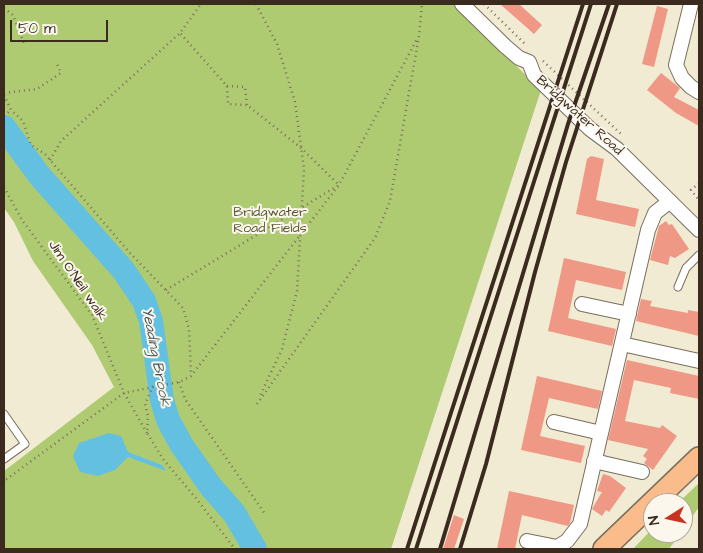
<!DOCTYPE html>
<html>
<head>
<meta charset="utf-8">
<style>
  body { margin:0 }
  #map { position:relative; width:703px; height:553px; overflow:hidden; background:#f0ebd2; font-family:"Architects Daughter",sans-serif }
  canvas { display:block }
  .frame { position:absolute; inset:0; border:5px solid #3b2a1e; pointer-events:none }
  .north { position:absolute; left:643px; top:493px; width:50px; height:50px; box-sizing:border-box; background:#fbf7ec; border:1px solid #aea59a; border-radius:50%; rotate:260deg; font-size:14px; font-weight:700; line-height:20px; text-align:center; color:#3b2a1e }
  .north::after { content:''; display:block; margin:auto; width:18px; height:22px; background:#c8321e; clip-path:polygon(50% 0,100% 100%,50% 72%,0 100%) }
  .scale { position:absolute; left:10px; top:20px; width:98px; height:22px; box-sizing:border-box; border:2px solid #3b2a1e; border-top:0; padding-left:6px; font-size:15px; line-height:18px; white-space:nowrap; color:#3b2a1e; -webkit-text-stroke:4px #fbf7ec; paint-order:stroke }
</style>
</head>
<body>
<div id="map">
<canvas width="703" height="553"></canvas>
<div class="frame"></div>
<div class="north">N</div>
<div class="scale">50 m</div>
</div>
<script>
const g = document.querySelector('canvas').getContext('2d');
g.lineJoin = 'round';
function paint(path, color) { g.fillStyle = color; g.fill(path, 'evenodd'); }
const toPath = rows => new Path2D(rows.map(r => 'M' + r).join(''));
function trace(path, color, width, dash) { g.strokeStyle = color; g.lineWidth = width; g.lineCap = dash ? 'butt' : 'round'; g.setLineDash(dash || []); g.stroke(path); }
function write(font, color, halo, rows, align = 'center') {
  g.font = font + ' "Architects Daughter",sans-serif'; g.lineWidth = 4; g.setLineDash([]); g.textBaseline = 'middle'; g.strokeStyle = halo; g.fillStyle = color; for (const [text, x, y, turn = 0] of rows) {
    g.save(); g.translate(x, y); g.rotate((+turn || 0) * Math.PI / 180); g.textAlign = isNaN(turn) ? turn : align; if (halo) g.strokeText(text, 0, 0); g.fillText(text, 0, 0); g.restore();
  }
}
paint(toPath([
  [4,4,453,4,541,90,391,549,4,549,4,471,114,387,92,345,33,261,14,222,4,208],
  [699,483,699,507,683,530,683,503,678,503],
  [653,528,653,533,681,533,669,549,633,549]
]), '#aecb71');
paint(toPath([
  [109,433,121,436,128,452,162,465,166,471,128,457,115,470,98,476,80,472,73,456,79,443]
]), '#63c0e1');
trace(toPath([
  [4,127,39,175,124,271,144,301,151,321,162,400,168,420,181,444,211,487,234,513,255,549]
]), '#63c0e1', 24);
paint(toPath([
  [500,4,519,4,542,25,534,34],
  [657,6,668,9,654,67,642,64],
  [661,73,680,88,674,97,699,110,699,126,676,113,647,90],
  [591,156,604,159,596,200,639,209,635,227,576,214,587,159],
  [666,221,669,225,672,224,689,249,675,258,670,256,668,265,650,260,659,226],
  [564,258,626,272,622,290,576,280,568,318,616,329,612,346,548,331],
  [641,299,652,301,650,306,688,313,688,310,699,312,699,336,636,321],
  [627,360,699,376,699,399,670,393,671,388,634,380,625,421,660,428,662,425,677,436,653,470,644,463,647,459,643,456,648,449,608,440],
  [537,376,602,391,598,409,549,398,540,436,585,446,581,463,521,450],
  [603,474,610,476,626,488,609,512,606,510,602,516,592,509,602,492,597,491],
  [509,491,574,505,570,523,568,526,522,515,515,549,497,549],
  [454,515,464,519,454,549,443,549]
]), '#ef9885');
const lane = toPath([
  [678,287,686,268,699,255],
  [4,414,25,444,4,459]
]);
const street = toPath([
  [462,4,505,46,519,58,529,62,534,75,590,129,617,149,699,230],
  [691,4,676,65,682,78,691,87,699,92],
  [582,304,629,314],
  [622,344,699,361],
  [554,422,601,433],
  [594,461,642,472],
  [527,541,557,547,567,541,580,524,648,230,655,213,670,201]
]);
const primary = toPath([
  [604,549,699,458]
]);
trace(lane, '#7a6e5d', 9);
trace(street, '#7a6e5d', 16);
trace(primary, '#7a6e5d', 24);
trace(toPath([
  [256,4,277,44,295,102,304,169,297,291,282,349,259,398],
  [484,4,526,45],
  [4,8,13,15,25,46],
  [543,61,621,134],
  [227,86,245,87,247,105],
  [4,93,37,89,61,73,57,64],
  [4,95,11,110,23,121,31,145,45,154,129,252,183,308,189,329,191,374],
  [4,116,11,110],
  [50,160,61,141,180,33,201,4],
  [699,183,691,190,699,200],
  [4,187,22,220,92,315,124,393,4,481],
  [166,290,339,185,417,39],
  [179,382,185,399,265,514],
  [153,386,145,404,148,416,147,433,163,459,195,497,235,549],
  [257,404,375,238,390,201,419,36,422,4],
  [147,433,124,393,179,382,191,376,339,185,300,147,247,105,228,104,227,86,180,33]
]), '#7a6e5d', 2.5, [1, 4]);
trace(lane, '#fff', 7);
trace(street, '#fff', 14);
trace(primary, '#f9bc8a', 21);
trace(toPath([
  [407,549,583,4],
  [416,549,591,4],
  [440,549,568,124,609,4],
  [460,549,486,464,535,272,566,162,617,4]
]), '#3b2a1e', 4);
write('14px', '#3b2a1e', '#fbf7ec', [
  ["Bridgwater Road",579,116,42],
  ["Jim O'Neil walk",77,281,56]
]);
write('14px', '#5e5a37', '#fbf7ec', [
  ["Bridgwater",270,213],
  ["Road Fields",270,229]
]);
write('italic 15px', '#475758', '#fbf7ec', [
  ["Yeading Brook",155,357,79]
]);
</script>
</body>
</html>
